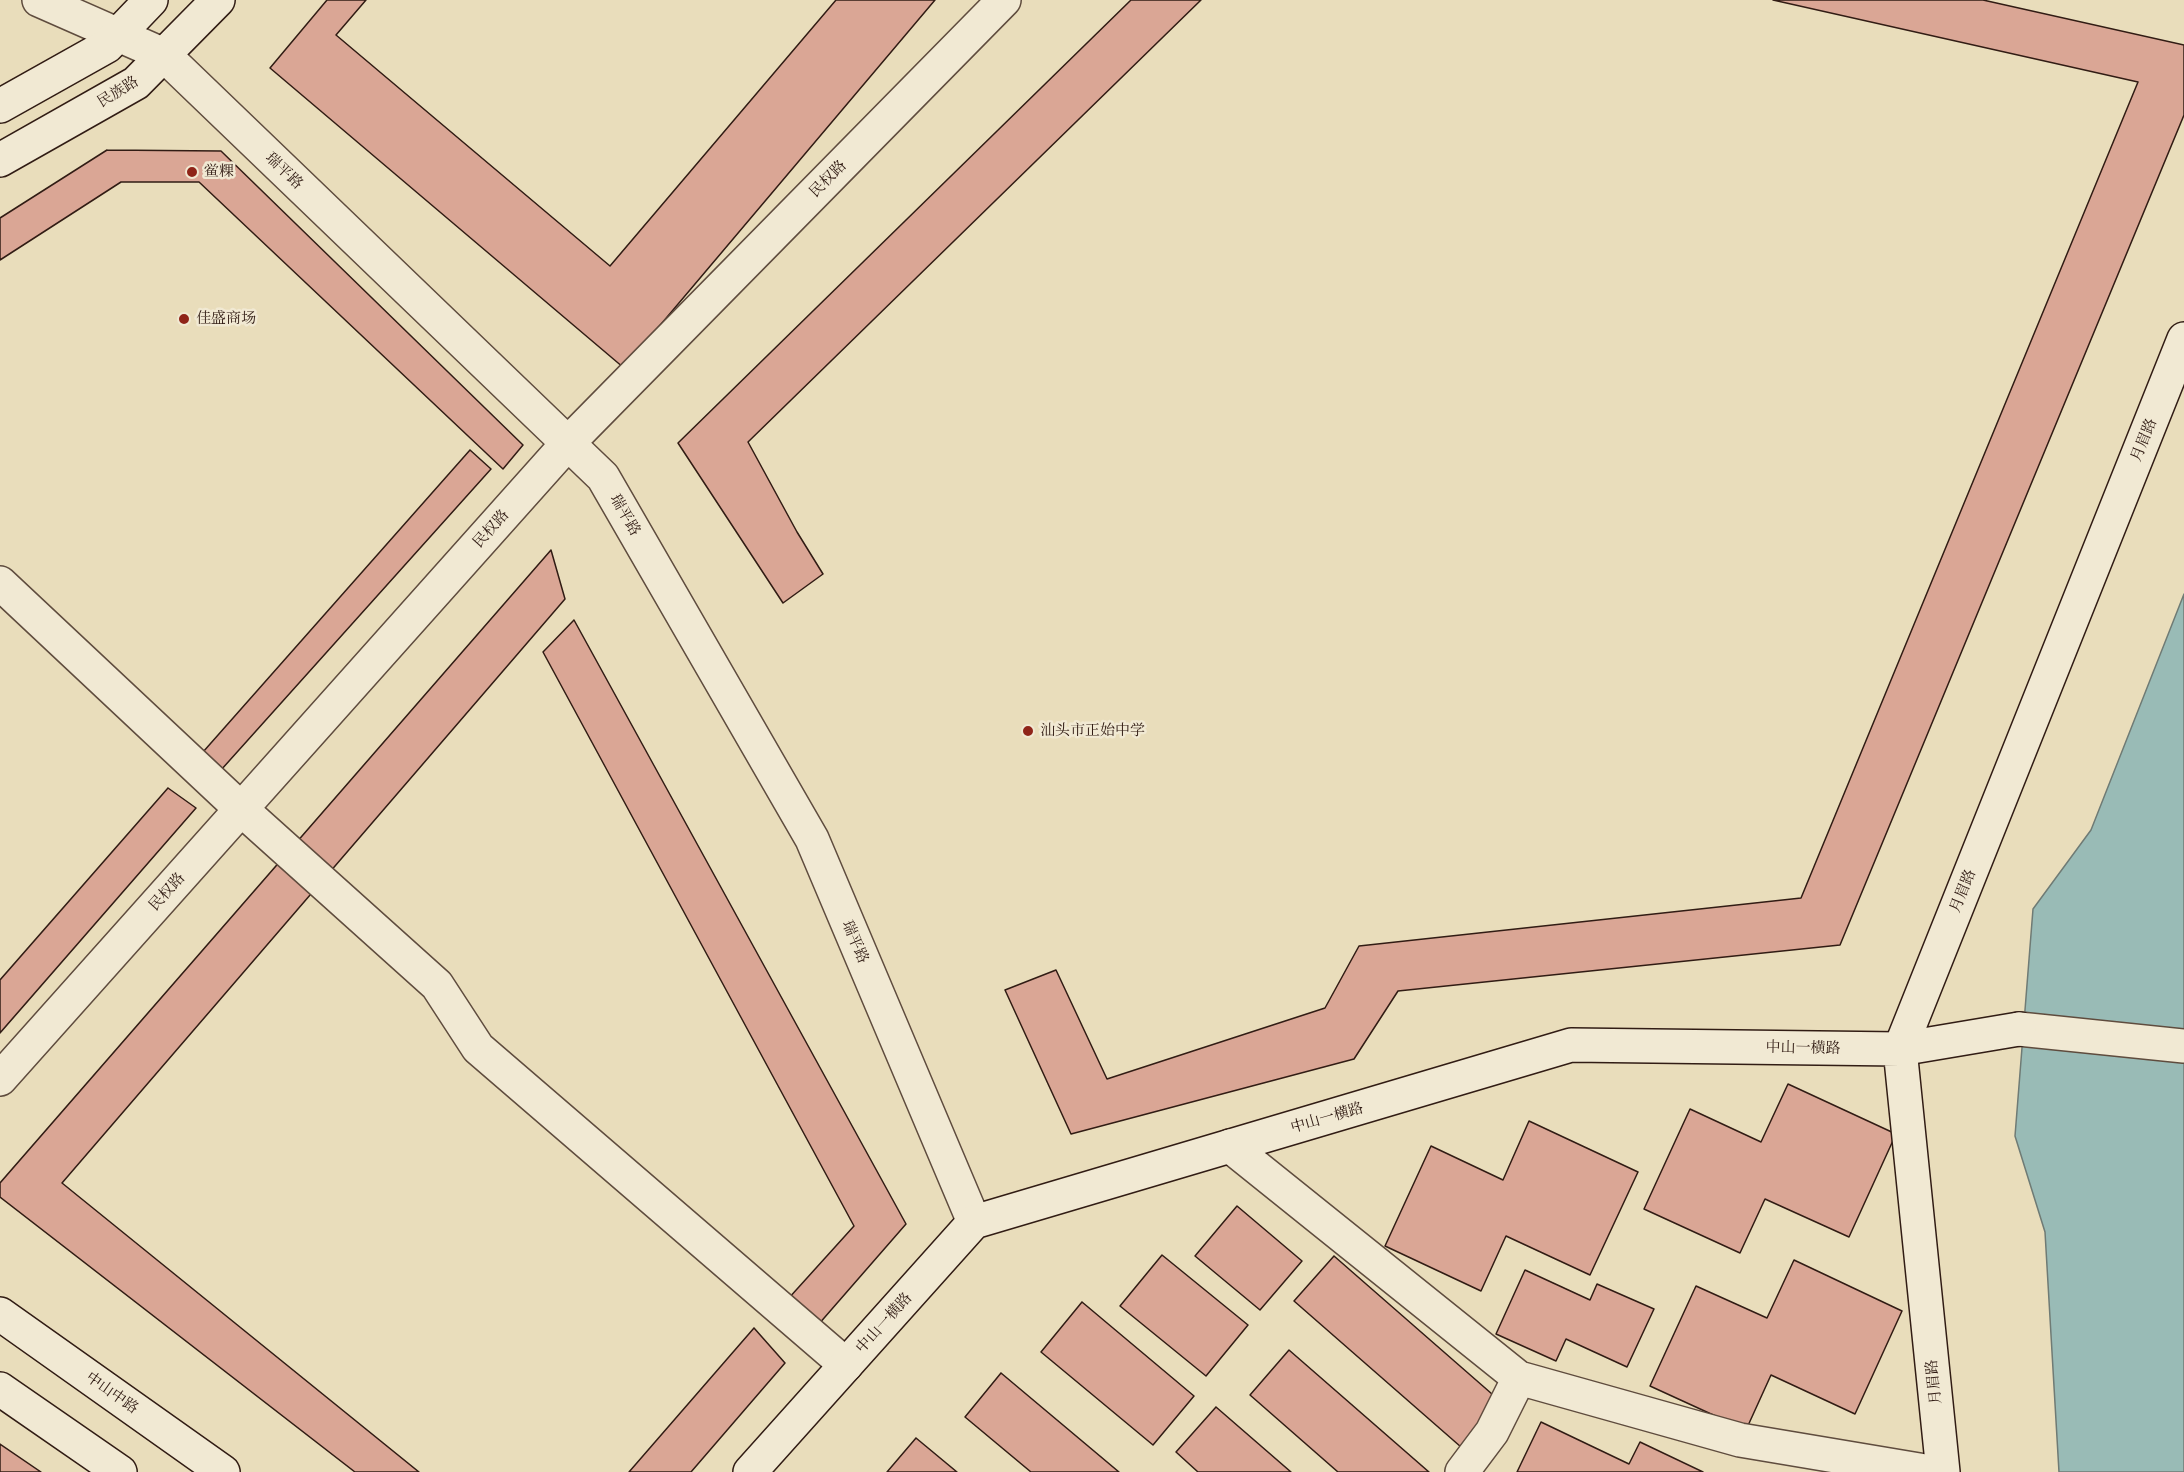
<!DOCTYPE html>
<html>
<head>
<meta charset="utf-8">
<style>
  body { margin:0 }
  canvas { display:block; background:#e9ddbb }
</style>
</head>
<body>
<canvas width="2184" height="1472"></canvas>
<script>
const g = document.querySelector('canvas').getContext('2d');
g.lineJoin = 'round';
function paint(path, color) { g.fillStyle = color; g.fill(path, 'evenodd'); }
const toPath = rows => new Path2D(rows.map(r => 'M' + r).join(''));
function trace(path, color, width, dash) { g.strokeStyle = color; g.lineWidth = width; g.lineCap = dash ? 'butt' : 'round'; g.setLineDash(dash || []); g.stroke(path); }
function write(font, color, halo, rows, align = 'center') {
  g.font = font + ' "Libre Caslon Text","Noto Serif SC",serif'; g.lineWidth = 5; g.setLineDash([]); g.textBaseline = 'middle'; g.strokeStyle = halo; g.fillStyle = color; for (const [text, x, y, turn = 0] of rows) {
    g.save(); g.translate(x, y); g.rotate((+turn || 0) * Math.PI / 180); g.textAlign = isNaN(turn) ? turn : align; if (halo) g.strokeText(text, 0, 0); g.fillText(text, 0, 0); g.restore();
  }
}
const water = toPath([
  [2184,594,2184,1472,2059,1472,2045,1232,2015,1136,2033,909,2091,830,2184,594]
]);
paint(water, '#99bbb6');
trace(water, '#6f7b75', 1.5);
const building = toPath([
  [327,0,366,0,336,35,610,266,836,0,935,0,624,368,270,68,327,0],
  [1131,0,1201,0,748,442,797,532,823,574,783,603,678,443,1131,0],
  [1773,0,1983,0,2184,45,2184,115,1840,945,1398,991,1354,1059,1071,1134,1005,990,1056,970,1107,1079,1325,1008,1359,946,1801,898,2138,82,1773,0],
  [107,150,221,151,523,445,503,469,199,182,121,182,0,260,0,218,107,150],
  [470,450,491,469,221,770,203,752,470,450],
  [551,550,565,599,62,1183,419,1472,355,1472,0,1197,0,1183,551,550],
  [574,620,906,1224,818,1325,788,1299,854,1226,543,652,574,620],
  [168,788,196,808,0,1033,0,980,168,788],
  [1788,1084,1896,1134,1849,1237,1765,1199,1740,1253,1644,1209,1690,1109,1761,1142,1788,1084],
  [1529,1121,1638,1172,1590,1275,1506,1236,1481,1291,1385,1246,1431,1146,1503,1180,1529,1121],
  [1237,1206,1302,1261,1260,1310,1195,1256,1237,1206],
  [1162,1255,1248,1325,1206,1376,1120,1306,1162,1255],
  [1334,1256,1500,1401,1461,1447,1294,1301,1334,1256],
  [1794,1260,1902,1311,1855,1414,1771,1375,1746,1430,1650,1386,1696,1286,1767,1318,1794,1260],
  [1525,1270,1590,1300,1597,1284,1654,1309,1627,1367,1566,1339,1556,1361,1496,1334,1525,1270],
  [1082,1302,1194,1396,1153,1445,1041,1352,1082,1302],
  [754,1328,785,1363,691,1472,629,1472,754,1328],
  [1289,1350,1429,1472,1338,1472,1250,1395,1289,1350],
  [1001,1373,1119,1472,1031,1472,965,1417,1001,1373],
  [1216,1407,1291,1472,1198,1472,1176,1452,1216,1407],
  [1541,1422,1629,1464,1640,1442,1703,1472,1517,1472,1541,1422],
  [916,1438,957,1472,887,1472,916,1438],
  [0,1444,41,1472,0,1472,0,1444]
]);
paint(building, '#daa695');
trace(building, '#311c14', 1.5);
const street = toPath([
  [39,0,164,55,603,477,812,839,974,1222],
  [0,583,241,809,437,985,478,1048,846,1365],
  [2019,1029,2184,1046],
  [0,1079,568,443,1004,0],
  [1230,1146,1519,1378,1740,1440,1931,1472],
  [1462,1472,1492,1432,1519,1378]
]);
const secondary = toPath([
  [0,106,107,46,151,0],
  [0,160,136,83,218,0],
  [0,1314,223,1472],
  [0,1389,120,1472],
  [750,1472,974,1222,1571,1045,1900,1049,2019,1029],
  [1943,1472,1900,1049,2184,339]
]);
trace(street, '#5f4c3e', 36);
trace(secondary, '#311c14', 36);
trace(street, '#f1e9d3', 33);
trace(secondary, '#f1e9d3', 33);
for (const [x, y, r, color] of [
  [192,172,6,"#8f2418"],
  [184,319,6,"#8f2418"],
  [1028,731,6,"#8f2418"]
]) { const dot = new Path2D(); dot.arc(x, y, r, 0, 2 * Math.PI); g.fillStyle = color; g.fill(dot); trace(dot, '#f1e9d3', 2); }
write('15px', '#311c14', '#f1e9d3', [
  ["民族路",118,92,-32],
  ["瑞平路",284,171,44],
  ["民权路",828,179,-45],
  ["月眉路",2144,440,-68],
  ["瑞平路",625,515,60],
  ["民权路",491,529,-48],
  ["月眉路",1963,891,-68],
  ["民权路",167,892,-48],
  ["瑞平路",855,942,67],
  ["中山一横路",1803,1048,1],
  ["中山一横路",1327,1118,-16],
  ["中山一横路",884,1323,-48],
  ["月眉路",1934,1382,-96],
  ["中山中路",112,1393,35]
]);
write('15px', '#311c14', '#f1e9d3', [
  ["鲎粿",204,172],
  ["佳盛商场",196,319],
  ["汕头市正始中学",1040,731]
], 'left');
</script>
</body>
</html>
